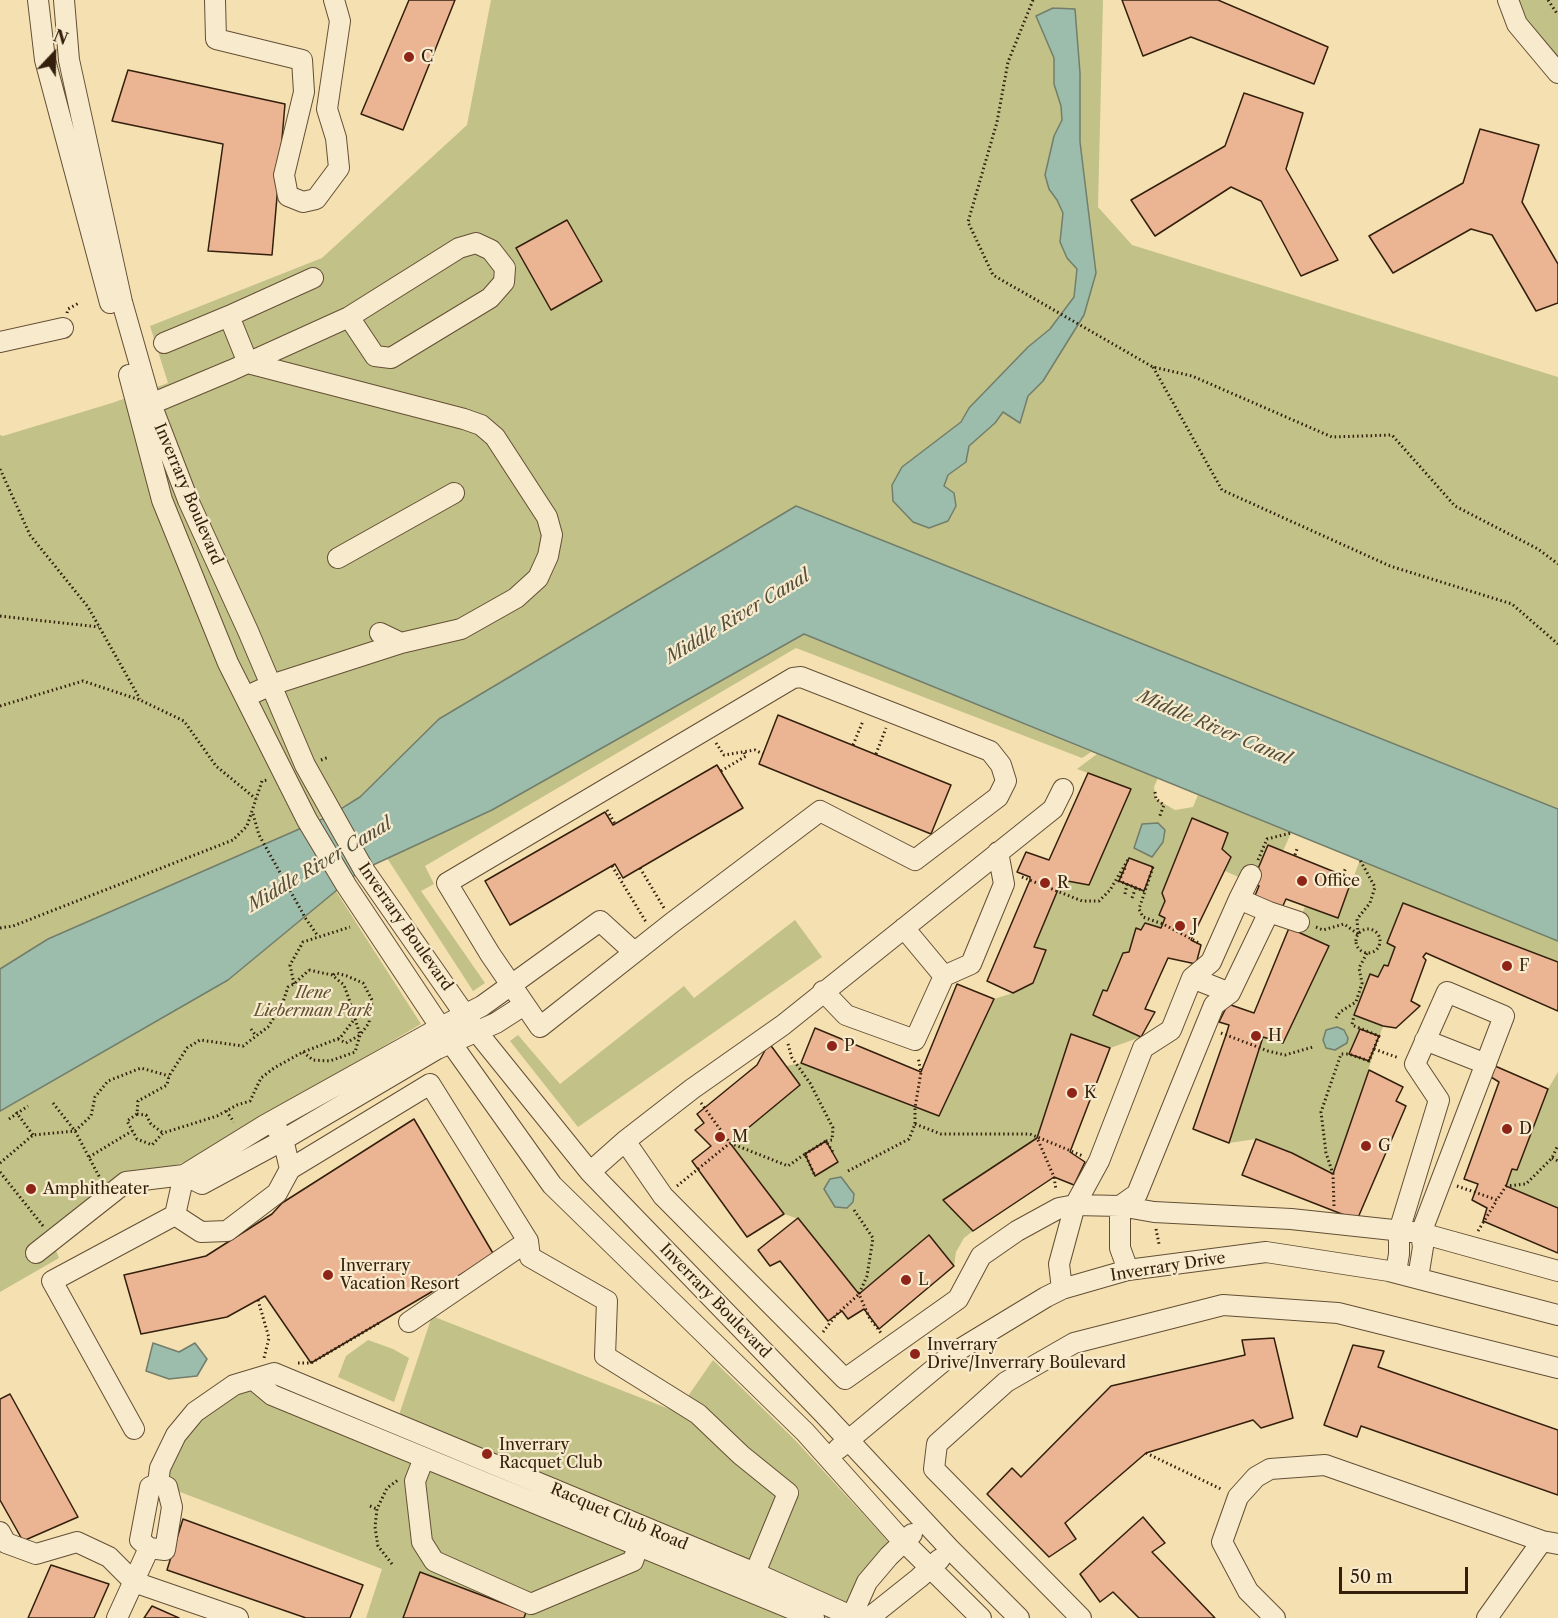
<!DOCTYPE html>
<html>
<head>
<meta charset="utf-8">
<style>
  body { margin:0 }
  #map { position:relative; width:1558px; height:1618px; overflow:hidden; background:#f5e0b2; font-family:"Libre Caslon Text",serif }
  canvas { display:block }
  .north { position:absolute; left:24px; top:24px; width:60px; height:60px; -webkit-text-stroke:4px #f8ebcd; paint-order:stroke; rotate:22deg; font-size:16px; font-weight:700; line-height:24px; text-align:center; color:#331f0b }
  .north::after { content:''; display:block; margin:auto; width:21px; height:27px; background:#331f0b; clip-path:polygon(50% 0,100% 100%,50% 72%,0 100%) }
  .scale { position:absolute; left:1339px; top:1567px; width:129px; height:27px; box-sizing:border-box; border:3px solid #331f0b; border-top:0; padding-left:8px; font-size:18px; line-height:21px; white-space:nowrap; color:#331f0b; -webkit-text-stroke:4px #f8ebcd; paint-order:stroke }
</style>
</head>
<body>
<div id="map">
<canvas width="1558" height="1618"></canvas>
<div class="north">N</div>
<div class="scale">50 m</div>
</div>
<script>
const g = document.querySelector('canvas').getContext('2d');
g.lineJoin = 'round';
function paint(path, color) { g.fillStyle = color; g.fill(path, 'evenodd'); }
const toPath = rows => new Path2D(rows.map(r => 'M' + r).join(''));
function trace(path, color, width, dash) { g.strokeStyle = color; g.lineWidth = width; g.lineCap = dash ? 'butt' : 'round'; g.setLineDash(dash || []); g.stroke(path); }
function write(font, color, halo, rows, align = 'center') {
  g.font = font + ' "Libre Caslon Text",serif'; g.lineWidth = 4.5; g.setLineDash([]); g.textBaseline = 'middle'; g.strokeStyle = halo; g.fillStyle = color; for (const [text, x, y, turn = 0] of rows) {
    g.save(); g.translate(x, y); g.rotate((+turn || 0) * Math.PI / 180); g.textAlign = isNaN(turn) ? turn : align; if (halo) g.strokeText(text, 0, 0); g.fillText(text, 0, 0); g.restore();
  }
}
paint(toPath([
  [491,0,1103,0,1098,207,1132,245,1558,377,1558,809,796,506,439,719,360,797,299,829,48,939,0,969,0,435,3,436,112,403,168,383,150,326,322,258,467,125],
  [1508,0,1558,0,1558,73],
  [804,634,1091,752,1082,758,796,648,425,866,434,884,421,891,485,983,473,991,387,858],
  [1097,754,1158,778,1154,787,1156,799,1175,810,1193,807,1198,795,1291,833,1283,851,1268,846,1252,883,1225,871,1231,857,1222,849,1228,833,1191,818,1162,893,1165,901,1159,914,1165,918,1161,928,1145,923,1129,952,1123,953,1107,991,1103,990,1093,1014,1141,1037,1110,1048,1071,1034,1037,1138,944,1199,973,1231,964,1238,956,1252,954,1266,928,1235,859,1294,798,1219,784,1214,730,1143,800,1085,786,1066,801,1063,915,1108,939,1116,994,999,1013,993,1033,983,1046,951,1034,947,1062,880,1089,885,1131,789,1077,769],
  [1360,860,1558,941,1558,962,1387,943,1395,947,1388,966,1384,965,1378,977,1370,974,1354,1014,1383,1026,1333,1174,1292,1153,1256,1139,1229,1143,1263,1037,1283,1043,1329,946,1296,931,1305,906,1338,918],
  [332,885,421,1024,191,1160,155,1172,49,1233,59,1258,0,1292,0,1111,228,980],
  [795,920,822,957,578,1127,510,1041,518,1035,560,1084,684,986,694,998],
  [1558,1072,1558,1208,1506,1186,1512,1169,1517,1170,1548,1089],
  [432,1316,677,1412,713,1360,795,1440,896,1550,851,1618,366,1618,382,1569,167,1487,160,1468,195,1412,274,1373,396,1424],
  [368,1340,393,1349,409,1358,394,1402,338,1377,346,1356]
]), '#c1c188');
const water = toPath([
  [1053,8,1075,9,1080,73,1080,142,1096,273,1084,315,1043,381,1028,396,1020,423,1003,412,995,423,969,446,966,462,948,475,944,486,954,493,956,506,948,521,929,528,913,522,893,501,892,485,902,467,961,422,969,408,1028,347,1050,329,1074,297,1077,269,1067,258,1060,242,1063,213,1057,200,1049,189,1045,175,1054,136,1062,120,1061,106,1054,84,1054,58,1036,16,1053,8],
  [796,506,1558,809,1558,941,804,634,492,810,360,871,228,980,0,1111,0,969,48,939,329,816,360,797,439,719,796,506],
  [1158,823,1165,830,1163,842,1152,857,1134,848,1142,824,1158,823],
  [1337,1027,1344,1030,1348,1038,1347,1043,1335,1050,1326,1048,1323,1040,1326,1030,1337,1027],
  [841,1177,854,1194,853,1202,847,1208,835,1207,824,1189,830,1179,841,1177],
  [153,1343,179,1352,195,1343,207,1359,197,1376,169,1379,146,1371,153,1343]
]);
paint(water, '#9cbdab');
trace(water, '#727e6b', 1.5);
const building = toPath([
  [409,0,455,0,403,130,361,114,409,0],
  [1122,0,1218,0,1328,47,1314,84,1191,37,1143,56,1122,0],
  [128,70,285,104,272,255,208,251,223,144,112,121,128,70],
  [1244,93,1303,113,1286,169,1338,260,1301,276,1261,201,1231,187,1155,236,1131,200,1225,146,1244,93],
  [1480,129,1539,145,1522,202,1558,264,1558,303,1536,311,1492,235,1471,229,1393,273,1369,236,1463,183,1480,129],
  [567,220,602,281,551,310,516,248,567,220],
  [778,715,951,785,931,834,759,764,778,715],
  [717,765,743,808,623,878,615,864,510,925,485,881,605,812,613,825,717,765],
  [1088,773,1131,789,1089,885,1062,880,1034,947,1046,950,1033,983,1013,993,987,981,1030,880,1030,877,1017,872,1026,852,1049,860,1088,773],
  [1192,818,1228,833,1222,849,1231,857,1191,940,1201,945,1196,964,1168,958,1145,1009,1155,1012,1141,1037,1093,1015,1103,990,1107,991,1123,953,1129,952,1136,928,1141,930,1145,923,1161,928,1165,918,1159,915,1165,901,1162,893,1192,818],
  [1268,845,1352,879,1338,918,1286,899,1281,910,1254,898,1259,886,1252,883,1268,845],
  [1129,858,1153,867,1144,891,1119,881,1129,858],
  [1403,903,1558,962,1558,1011,1426,953,1423,957,1426,960,1411,1001,1420,1006,1396,1028,1383,1026,1354,1015,1370,974,1378,977,1384,965,1388,966,1395,947,1387,943,1403,903],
  [1289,928,1329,946,1283,1043,1263,1037,1229,1143,1193,1129,1226,1035,1229,1025,1219,1022,1228,1004,1254,1013,1289,928],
  [957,984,994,999,939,1116,801,1063,815,1028,921,1072,957,984],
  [1360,1029,1379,1036,1369,1061,1349,1054,1360,1029],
  [1071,1034,1110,1048,1070,1152,1085,1162,1074,1185,1054,1177,973,1231,943,1200,1037,1138,1071,1034],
  [769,1043,800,1085,730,1143,784,1214,747,1237,692,1161,711,1146,695,1130,704,1123,697,1114,757,1065,769,1043],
  [1495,1066,1548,1089,1517,1170,1512,1169,1506,1186,1558,1208,1558,1253,1483,1221,1487,1208,1472,1200,1478,1184,1464,1179,1499,1082,1491,1077,1495,1066],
  [1369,1070,1403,1087,1396,1101,1406,1106,1357,1220,1242,1175,1256,1139,1292,1153,1333,1174,1369,1070],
  [414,1119,494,1255,311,1363,265,1296,227,1317,141,1334,124,1275,206,1256,272,1214,282,1203,414,1119],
  [826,1141,838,1162,815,1176,805,1154,826,1141],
  [798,1218,859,1294,929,1235,954,1266,879,1329,864,1309,848,1319,842,1311,828,1321,780,1261,770,1266,758,1250,798,1218],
  [1274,1338,1293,1418,1261,1428,1253,1420,1146,1453,1065,1523,1076,1539,1049,1557,987,1494,1012,1468,1021,1477,1111,1386,1245,1355,1242,1340,1274,1338],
  [1353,1345,1384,1351,1378,1367,1558,1430,1558,1495,1361,1426,1357,1437,1324,1425,1353,1345],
  [10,1394,78,1517,23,1541,0,1500,0,1399,10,1394],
  [1143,1517,1165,1543,1152,1552,1215,1618,1139,1618,1113,1592,1100,1602,1080,1574,1143,1517],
  [183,1519,363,1585,350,1618,306,1618,167,1570,183,1519],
  [51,1565,109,1584,94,1618,28,1618,51,1565],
  [420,1572,526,1612,524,1618,403,1618,420,1572],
  [152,1606,179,1618,144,1618,152,1606]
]);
paint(building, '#ebb594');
trace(building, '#331f0b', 1.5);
const minor = toPath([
  [38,0,45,60,110,303],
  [64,0,69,60,122,302,151,404,188,500,248,631,305,765,364,870,477,1032,590,1172,824,1414,950,1549,1019,1618],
  [215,0,216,39,302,60,304,92,284,175,288,196,303,202,316,199,339,168,336,138,327,109,340,21,334,0],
  [1508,0,1517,24,1558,73],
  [229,316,248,363,464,419,481,425,495,437,547,517,552,535,548,556,538,578,516,598,461,629,401,643,380,633],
  [0,342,63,328],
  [164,343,229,316,313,278],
  [129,375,162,500,228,663,307,820,346,885,451,1043,552,1185,805,1432,898,1536,981,1618],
  [151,404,232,370,349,317,459,248,476,243,491,250,505,268,504,282,490,298,391,358,375,356,349,317],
  [338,558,454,493],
  [801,677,990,751,1001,765,1006,781,998,797,915,860,820,811,673,922,540,1027,490,954,447,883,793,678,801,677],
  [245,697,271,685,401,643],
  [1063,789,1053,809,783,1025,692,1089,625,1141,663,1196,845,1379,958,1299,981,1256,1017,1231,1059,1208,1075,1205,1120,1206,1154,1212,1291,1219,1421,1233,1558,1271],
  [1239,899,1251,875],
  [1269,912,1299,922],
  [944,976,971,964,1004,884,998,852],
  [1192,978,1230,993],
  [823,991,846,1015,915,1040,944,976,904,928],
  [1425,1040,1486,1064],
  [290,1169,430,1084,528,1241,409,1322],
  [590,1172,625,1141],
  [184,1175,202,1184,276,1144,437,1049,496,1023,524,1005],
  [175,1215,201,1232,227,1231,277,1193,290,1169,283,1139,277,1129],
  [528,1241,530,1257,607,1301,605,1356,698,1414,741,1455,788,1493,755,1573],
  [36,1253,126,1182,184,1175,265,1125,441,1027,482,1006,600,921,634,952],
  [1396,1272,1399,1254,1399,1231,1439,1100,1415,1064,1447,992,1504,1016,1421,1233,1423,1247,1418,1278],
  [1062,1289,1059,1264,1075,1205,1099,1161,1143,1048,1171,1030,1192,978,1211,962,1239,899,1269,912,1230,993,1214,1005,1137,1194,1120,1206,1120,1248,1128,1270],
  [254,1380,272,1395,814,1618],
  [134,1429,52,1281,175,1215,184,1175],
  [838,1449,952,1354,1046,1297,1062,1289,1128,1270,1266,1252,1389,1271,1558,1315],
  [424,1458,415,1481,422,1542,434,1561,531,1604,633,1561,638,1546],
  [158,1483,160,1468,176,1435,195,1412,234,1385,274,1373,755,1573,851,1616,870,1617,919,1578,940,1559],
  [158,1483,167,1487,172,1507,165,1550,149,1548,140,1540,150,1487,158,1483],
  [0,1532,6,1543,36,1554,77,1542,109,1557,134,1582,238,1618],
  [117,1618,149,1548],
  [851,1618,867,1582,889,1556,912,1534],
  [1081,1618,934,1469,937,1444,1006,1382,1074,1343,1223,1305,1338,1313,1558,1368],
  [1275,1618,1248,1591,1222,1542,1238,1497,1256,1477,1270,1469,1325,1465,1542,1541,1558,1544],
  [1487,1618,1542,1541]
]);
trace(minor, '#644f35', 22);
trace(toPath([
  [1033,0,1008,62,997,122,968,222,993,275,1153,367,1192,376,1332,437,1392,435,1455,506,1538,549,1558,564],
  [1548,0,1558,15],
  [67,313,68,309,79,303],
  [1153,367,1222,490,1390,566,1512,604,1558,644],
  [0,469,30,535,88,607,140,699],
  [0,616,99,627],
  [0,706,83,681,140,700,184,721,216,766,256,799],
  [716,743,724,755,755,750,763,754],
  [853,745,863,721],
  [876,754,886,728],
  [321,760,329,757],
  [721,771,746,756,744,752],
  [1155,792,1156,799,1164,805,1159,818],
  [607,810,615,824],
  [253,814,259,835,306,919,318,936],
  [1295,855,1297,849],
  [1258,860,1267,839,1291,833],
  [612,866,646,922],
  [1153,867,1139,909,1143,917,1163,924,1199,943],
  [640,868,664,908],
  [1125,868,1119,881,1144,891],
  [1343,875,1346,867],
  [1022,877,1082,901,1099,901,1110,890,1129,858],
  [1125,894,1127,884],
  [1132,898,1136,887],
  [1316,927,1323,930,1344,924,1358,934],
  [0,928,13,926,233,840,247,826,262,781,267,780],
  '1356 941a12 12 0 1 1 24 0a12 12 0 1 1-24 0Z',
  [1358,934,1357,919,1370,903,1375,887,1360,860],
  [309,970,332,975,344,985,350,1002,353,1021,340,1038,303,1052,274,1068,261,1078,250,1101,237,1105,217,1116,163,1133,152,1145,137,1139,127,1121,137,1114,138,1101,167,1085,169,1076,187,1048,200,1040,243,1046,268,1027,282,1005,288,987,294,984,309,970],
  [294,984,290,965,303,942,350,927],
  [1336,1018,1340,1012,1356,1002,1362,983,1359,968,1367,953],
  [251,1029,256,1036],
  [1221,1033,1268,1051,1285,1055,1313,1047],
  [338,1039,346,1043,360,1035,354,1015],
  [788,1044,792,1058,810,1083,833,1128,832,1140,826,1141],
  [1374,1049,1399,1058],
  [303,1052,313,1060,330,1061,344,1056,355,1052,360,1035,369,1023,372,1000,363,983,347,976,336,973,333,975],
  [53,1103,75,1131,101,1180],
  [701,1103,730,1143,788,1166,805,1154,815,1176],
  [226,1111,234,1122],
  [16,1112,33,1135],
  [137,1114,146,1115,151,1124,163,1133],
  [9,1119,28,1106],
  [915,1124,941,1134,1030,1134,1083,1156],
  [1038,1140,1054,1177,1056,1190],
  [805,1154,826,1141,833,1152],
  [89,1157,132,1131],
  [1552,1158,1558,1161],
  [0,1163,33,1135,75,1131,91,1116,95,1097,108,1081,141,1068,169,1076],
  [848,1171,909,1139,915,1124,915,1108,921,1072,918,1057],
  [0,1172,43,1226],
  [677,1186,730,1143],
  [1457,1186,1497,1200,1506,1186,1526,1184,1552,1158,1558,1145],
  [1334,1206,1333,1174,1326,1153,1321,1112,1341,1054,1349,1054,1369,1061,1379,1036,1352,1025,1354,1015],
  [854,1210,873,1238,867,1276,859,1294,869,1317,881,1333],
  [1156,1229,1159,1244],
  [1478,1231,1497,1200],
  [258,1300,269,1338,264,1358],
  [823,1332,836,1315,859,1294],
  [298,1363,311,1363,379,1323],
  [1146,1453,1223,1490],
  [370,1506,377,1509],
  [392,1564,378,1546,375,1527,377,1509,387,1488,398,1480]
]), '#331f0b', 3, [1.5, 3]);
trace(minor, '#f8ebcd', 20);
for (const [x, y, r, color] of [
  [409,57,6,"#8f2418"],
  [1302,881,6,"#8f2418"],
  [1045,883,6,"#8f2418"],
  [1180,926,6,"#8f2418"],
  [1507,966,6,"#8f2418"],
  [1256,1036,6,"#8f2418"],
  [832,1046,6,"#8f2418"],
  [1072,1093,6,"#8f2418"],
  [1507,1129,6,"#8f2418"],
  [720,1137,6,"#8f2418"],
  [1366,1146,6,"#8f2418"],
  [31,1189,6,"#8f2418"],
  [328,1275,6,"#8f2418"],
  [906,1280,6,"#8f2418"],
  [915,1354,6,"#8f2418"],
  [487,1454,6,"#8f2418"]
]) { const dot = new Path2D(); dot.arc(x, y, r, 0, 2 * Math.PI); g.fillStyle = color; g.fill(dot); trace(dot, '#f8ebcd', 2); }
write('16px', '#331f0b', '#f8ebcd', [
  ["C",421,57],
  ["Office",1314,881],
  ["R",1057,883],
  ["J",1192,926],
  ["F",1519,966],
  ["H",1268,1036],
  ["P",844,1046],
  ["K",1084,1093],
  ["D",1519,1129],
  ["M",732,1137],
  ["G",1378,1146],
  ["Amphitheater",43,1189],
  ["Inverrary",340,1266],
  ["Vacation Resort",340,1284],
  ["L",918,1280],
  ["Inverrary",927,1345],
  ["Drive/Inverrary Boulevard",927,1363],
  ["Inverrary",499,1445],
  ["Racquet Club",499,1463]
], 'left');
write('16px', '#331f0b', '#f8ebcd', [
  ["Inverrary Boulevard",188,494,67],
  ["Inverrary Boulevard",405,927,55],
  ["Inverrary Drive",1168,1267,-9],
  ["Inverrary Boulevard",715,1301,46],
  ["Racquet Club Road",619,1517,23]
]);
write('italic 16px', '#5e5030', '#f8ebcd', [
  ["Ilene",313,993],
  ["Lieberman Park",313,1011]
]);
write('italic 18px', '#524e3b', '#f8ebcd', [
  ["Middle River Canal",738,617,-31],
  ["Middle River Canal",1214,728,23],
  ["Middle River Canal",320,865,-31]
]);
</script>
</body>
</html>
